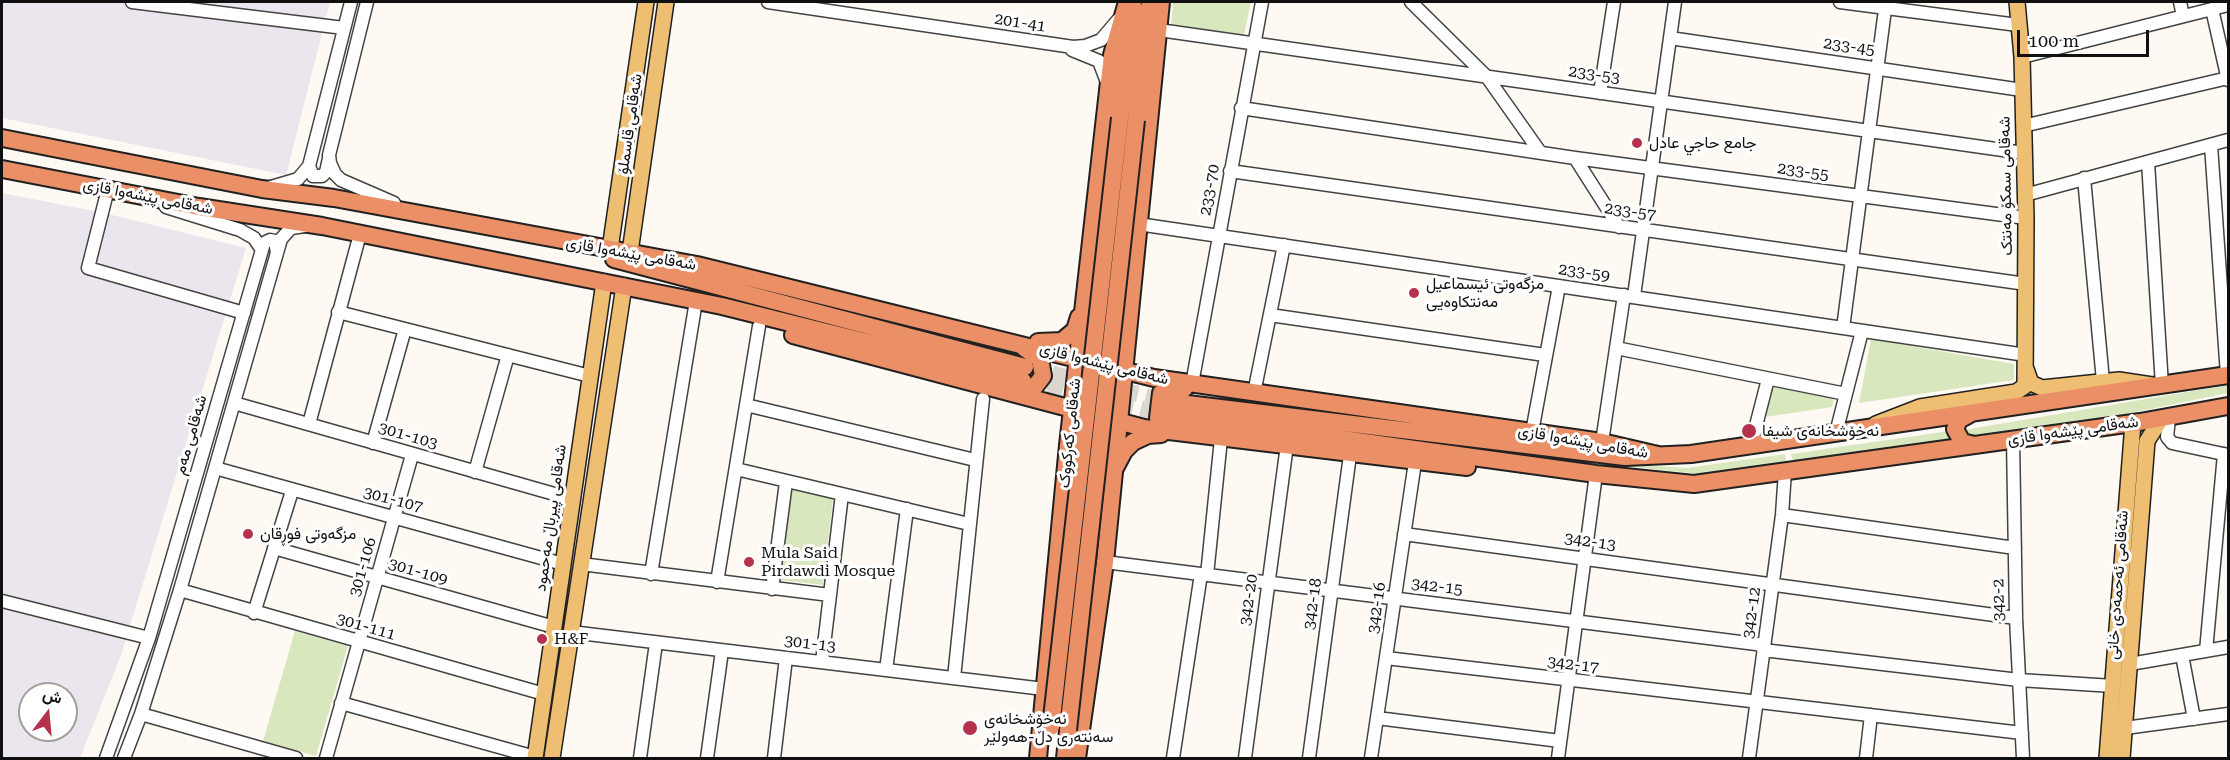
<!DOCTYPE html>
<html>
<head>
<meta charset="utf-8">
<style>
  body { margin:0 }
  #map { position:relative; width:2230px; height:760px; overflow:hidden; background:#fefaf3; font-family:"Roboto Serif",Vazirmatn,serif }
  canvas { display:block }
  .frame { position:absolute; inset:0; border:3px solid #101010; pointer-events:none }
  .north { position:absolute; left:18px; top:682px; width:60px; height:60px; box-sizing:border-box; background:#fff; border:2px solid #9f9f9f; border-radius:50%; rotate:16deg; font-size:16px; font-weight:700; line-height:24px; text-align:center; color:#101010 }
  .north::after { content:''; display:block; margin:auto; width:21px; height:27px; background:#b6314b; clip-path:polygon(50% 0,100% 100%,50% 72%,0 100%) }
  .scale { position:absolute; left:2017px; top:30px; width:132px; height:27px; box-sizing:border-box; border:3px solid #101010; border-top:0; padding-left:8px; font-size:18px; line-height:21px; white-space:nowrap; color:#101010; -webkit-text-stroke:4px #fff; paint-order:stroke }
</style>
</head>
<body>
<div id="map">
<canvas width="2230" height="760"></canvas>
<div class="frame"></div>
<div class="north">ش</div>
<div class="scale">100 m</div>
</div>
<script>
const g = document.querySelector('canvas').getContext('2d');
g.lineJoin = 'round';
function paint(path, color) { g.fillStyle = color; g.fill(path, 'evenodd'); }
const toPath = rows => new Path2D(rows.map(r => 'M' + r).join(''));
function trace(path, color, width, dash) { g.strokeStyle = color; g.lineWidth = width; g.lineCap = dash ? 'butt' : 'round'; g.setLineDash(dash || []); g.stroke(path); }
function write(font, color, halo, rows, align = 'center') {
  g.font = font + ' "Roboto Serif",Vazirmatn,serif'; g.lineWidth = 6; g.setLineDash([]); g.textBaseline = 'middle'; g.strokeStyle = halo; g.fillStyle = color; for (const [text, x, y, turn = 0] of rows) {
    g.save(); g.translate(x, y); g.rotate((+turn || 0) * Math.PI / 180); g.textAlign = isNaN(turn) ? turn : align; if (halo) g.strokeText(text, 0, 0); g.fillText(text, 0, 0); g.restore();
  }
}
paint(toPath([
  [2,2,330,2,286,175,2,118],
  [2,193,104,213,246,248,121,655,80,758,2,758],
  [30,694,66,694,66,730,30,730]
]), '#ebe5ed');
paint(toPath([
  [1173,2,1251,2,1244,35,1171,27],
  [1871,339,2014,364,2014,380,1859,403],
  [1775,381,1835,395,1832,407,1765,417],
  [2228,385,2228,393,2102,419,1968,437,1964,430],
  [1949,431,1951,439,1793,461,1791,454],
  [1785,454,1786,462,1699,474,1551,458,1551,455,1625,464,1687,468],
  [790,489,833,499,823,585,778,580],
  [295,631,348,646,316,756,263,741]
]), '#d9e7be');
trace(toPath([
  [1029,368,1171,402],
  [1024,381,1168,415]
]), '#dad7d1', 16, [16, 8]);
const minor = toPath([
  [132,2,344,28],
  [367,2,329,155,330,163,335,174,341,180,394,203],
  [768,2,1073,47,1085,46,1101,40,1118,20],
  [1411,2,1487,77,1540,152],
  [1840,2,2018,25],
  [2180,2,2183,16],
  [2212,9,2228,80],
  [1159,30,2024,153],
  [1670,38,2022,90],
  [1072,50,1099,61,1107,82],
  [2022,57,2228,5],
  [1600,93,1614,2],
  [1241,108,1575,158,2026,218],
  [2023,126,2228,78],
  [2211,145,2227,375],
  [1575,158,1619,227],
  [2148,162,2162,386],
  [309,166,313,176,322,176,326,172,329,158],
  [1230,171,2026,284],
  [2084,178,2103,381],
  [271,187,298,179,309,166,351,2],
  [108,189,88,268,244,313],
  [2025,195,2228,140],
  [166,207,240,230,254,238,262,250],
  [1138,224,2026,355],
  [1634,296,1675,2],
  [338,312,590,376],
  [1270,315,1545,355],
  [1843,328,1886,2],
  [1616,348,1846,394],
  [1192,384,1262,2],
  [1254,393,1284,245],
  [234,403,572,499],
  [746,405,975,460],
  [2169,418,2167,437,2172,443,2228,455],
  [309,424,360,234],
  [1532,432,1559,286],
  [1836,433,1862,331],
  [2013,440,2016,618,2023,758],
  [1602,442,1624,295],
  [373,443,405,329],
  [1751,445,1768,379],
  [215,468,563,564],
  [736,469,969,524],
  [475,472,508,355],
  [1782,515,2015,548],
  [1404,534,2016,618],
  [274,548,554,627],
  [1105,562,1764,645],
  [581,564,830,595],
  [651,574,695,307],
  [1207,575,1221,439],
  [717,582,759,326],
  [772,589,786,482],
  [180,590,544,694],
  [2,601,149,638],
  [254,613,292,491],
  [571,632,1044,689],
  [1763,650,2019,680,2113,686],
  [2206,651,2224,454],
  [2182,655,2194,719],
  [1386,658,2022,733],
  [822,662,842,494],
  [2130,664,2228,647],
  [886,670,907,509],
  [954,678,983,399],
  [341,703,535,757],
  [141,714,296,758],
  [1377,718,1560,741],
  [2125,728,2228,714],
  [106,758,149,638,264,243,270,240,275,241,277,253],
  [124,758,141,714,180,590,281,239,291,228,305,226],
  [326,758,412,455],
  [640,758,656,643],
  [707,758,722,651],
  [774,758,786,658],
  [1173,758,1201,574],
  [1245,758,1287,445],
  [1309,758,1350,455],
  [1371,758,1415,462],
  [1558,758,1596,474],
  [1749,758,1782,515,1785,471],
  [1866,758,1871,715]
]);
const major = toPath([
  [610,249,646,2],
  [630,252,666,2],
  [2026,369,2031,383,2042,388,2119,380,2152,385],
  [1876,424,1920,407,2016,392,2025,386,2026,218,2022,57,2017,2],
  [535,758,604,282],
  [552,758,624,286],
  [2107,758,2133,423],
  [2122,758,2147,441,2161,419]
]);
const highway = toPath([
  [1120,118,1134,8],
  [1136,120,1150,2],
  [2,138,262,189,334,198,697,265,1154,378,1602,442,1658,455],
  [2,169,199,207,322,226,722,306,1023,381],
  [614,259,1025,367],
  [793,335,1144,428,1467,467],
  [1038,342,1062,341,1075,330,1079,317],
  [1015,392,1033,389,1043,376,1040,359,1024,348],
  [1171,402,1625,457,1691,454,2228,375],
  [1970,414,1959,420,1955,429,1962,442,1974,445],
  [1168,415,1596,474,1694,484,2140,422,2228,406],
  [1164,427,1158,418,1161,393,1169,388,1184,389],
  [1115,468,1124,451,1133,442,1148,435,1161,434],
  [1038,758,1068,445,1112,55,1127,2],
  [1065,758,1068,730],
  [1077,758,1105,562,1161,2]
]);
trace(minor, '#434343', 15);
trace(major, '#212121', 18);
trace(highway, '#212121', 20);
trace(minor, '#fff', 12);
trace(major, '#eebe73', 15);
trace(highway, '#ea8f66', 16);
const highwayBridge = toPath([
  [1051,727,1120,118],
  [1068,730,1136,120]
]);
trace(highwayBridge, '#212121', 20, []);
trace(highwayBridge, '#ea8f66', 16);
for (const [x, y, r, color] of [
  [1637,143,6,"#b6314b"],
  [1414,293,6,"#b6314b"],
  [1749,431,8,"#b6314b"],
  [248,534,6,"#b6314b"],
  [749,562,6,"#b6314b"],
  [542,639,6,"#b6314b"],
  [970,728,8,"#b6314b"]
]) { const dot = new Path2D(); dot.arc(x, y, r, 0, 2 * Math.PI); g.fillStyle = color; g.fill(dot); trace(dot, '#fff', 2); }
write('16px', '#101010', '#fff', [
  ["201-41",1020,23,9],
  ["233-45",1849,47,8],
  ["233-53",1594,75,8],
  ["شەقامی قاسملۆ",630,124,-82],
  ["233-55",1803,172,8],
  ["شەقامی سمکۆ مەنتک",2006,186,-91],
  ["233-70",1210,190,-80],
  ["شەقامی پێشەوا قازی",148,197,11],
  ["233-57",1630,212,8],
  ["شەقامی پێشەوا قازی",631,254,10],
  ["233-59",1584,273,8],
  ["شەقامی پێشەوا قازی",1104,364,14],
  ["شەقامی پێشەوا قازی",2073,431,-8],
  ["شەقامی کەرکووک",1070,433,-84],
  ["شەقامی مەم",191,435,-74],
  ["301-103",408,436,16],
  ["شەقامی پێشەوا قازی",1583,442,10],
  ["301-107",393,500,15],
  ["شەقامی پیرباڵ مەحمود",551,518,-82],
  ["342-13",1590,542,8],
  ["301-106",363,567,-74],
  ["301-109",418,572,16],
  ["شەقامی ئەحمەدی خانی",2118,585,-86],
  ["342-15",1437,587,7],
  ["342-20",1249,600,-82],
  ["342-2",1999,600,-91],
  ["342-18",1313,604,-82],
  ["342-16",1377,608,-82],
  ["342-12",1752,613,-82],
  ["301-111",366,627,16],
  ["301-13",810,644,7],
  ["342-17",1573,665,7]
]);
write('16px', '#101010', '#fff', [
  ["جامع حاجي عادل",1649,143],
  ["مزگەوتی ئیسماعیل",1426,284],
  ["مەنتکاوەیی",1426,302],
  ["نەخۆشخانەی شیفا",1762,431],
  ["مزگەوتی فوڕقان",260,534],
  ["Mula Said",761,553],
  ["Pirdawdi Mosque",761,571],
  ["H&F",554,639],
  ["نەخۆشخانەی",984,719],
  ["سەنتەری دڵ-هەولێر",984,737]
], 'left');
</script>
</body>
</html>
